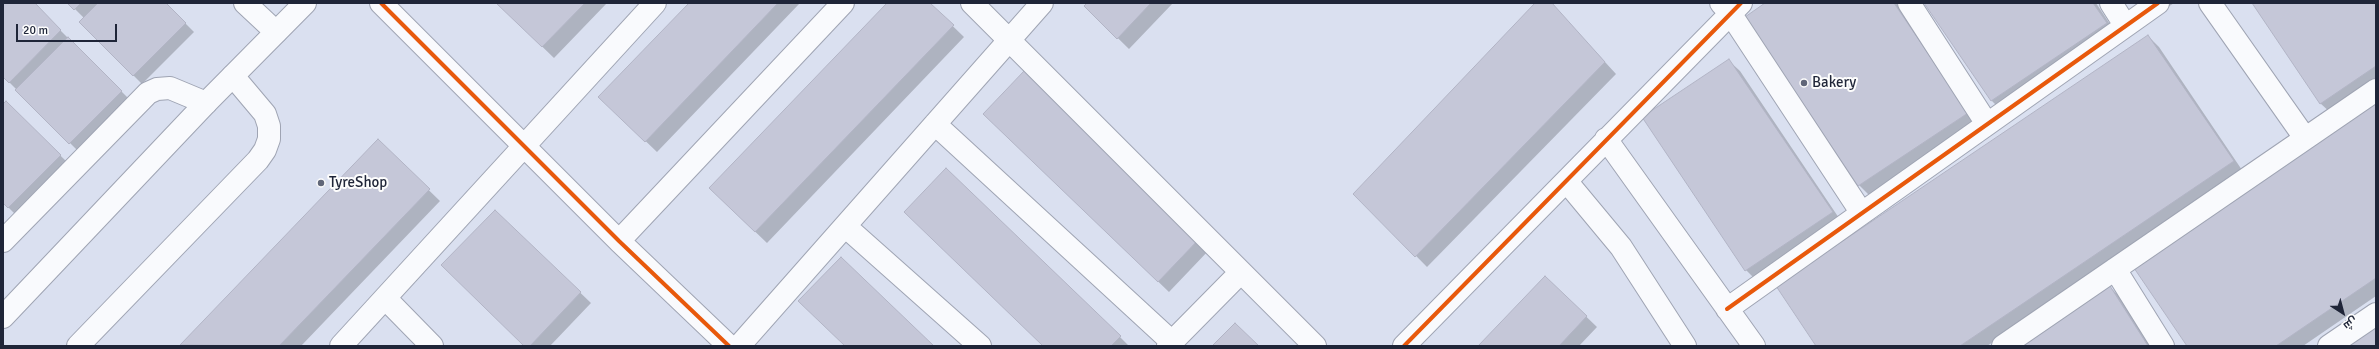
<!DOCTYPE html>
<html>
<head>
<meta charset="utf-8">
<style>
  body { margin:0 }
  #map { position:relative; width:2379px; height:349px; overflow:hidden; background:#dae0f0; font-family:Signika,Cairo,sans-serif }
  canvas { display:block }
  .frame { position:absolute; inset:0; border:4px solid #1f2538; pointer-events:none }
  .north { position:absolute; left:2323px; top:293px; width:40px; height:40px; -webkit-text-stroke:3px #fdfdfd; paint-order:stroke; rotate:144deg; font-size:11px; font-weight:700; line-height:16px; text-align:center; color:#1f2538 }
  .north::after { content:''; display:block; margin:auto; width:14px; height:18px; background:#1f2538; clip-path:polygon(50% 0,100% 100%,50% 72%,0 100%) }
  .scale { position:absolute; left:16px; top:24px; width:101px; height:18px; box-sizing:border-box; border:2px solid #1f2538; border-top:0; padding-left:5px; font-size:12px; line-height:14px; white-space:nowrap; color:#1f2538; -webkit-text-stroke:3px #fdfdfd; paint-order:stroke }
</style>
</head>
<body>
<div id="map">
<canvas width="2379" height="349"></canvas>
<div class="frame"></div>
<div class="north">ش</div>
<div class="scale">20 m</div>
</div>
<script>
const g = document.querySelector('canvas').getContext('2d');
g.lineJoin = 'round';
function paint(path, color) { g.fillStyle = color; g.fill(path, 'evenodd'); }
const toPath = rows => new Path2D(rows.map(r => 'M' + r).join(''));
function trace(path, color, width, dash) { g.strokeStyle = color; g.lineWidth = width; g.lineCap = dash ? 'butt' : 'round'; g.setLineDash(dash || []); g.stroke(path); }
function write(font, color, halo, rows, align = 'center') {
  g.font = font + ' Signika,sans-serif'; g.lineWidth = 4; g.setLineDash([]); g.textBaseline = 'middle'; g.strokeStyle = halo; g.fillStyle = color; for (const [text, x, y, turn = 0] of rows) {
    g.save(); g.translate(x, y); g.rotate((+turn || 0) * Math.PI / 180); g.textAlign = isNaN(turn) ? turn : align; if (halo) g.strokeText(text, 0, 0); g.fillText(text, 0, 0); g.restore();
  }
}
paint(toPath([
  [3,3,33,3,130,100,79,152,3,76],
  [69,3,165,3,194,32,142,84,80,22,84,18],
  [497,3,607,3,554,58],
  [690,3,800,3,657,152,611,108],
  [888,3,929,3,964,37,767,243,721,199],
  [1088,3,1173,3,1129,49,1085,6],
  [1537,3,1551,3,1616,74,1427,267,1355,194],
  [1767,3,1896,3,1978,124,1870,196,1859,185],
  [1926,3,2096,3,2117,35,2003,112,1992,101],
  [2140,3,2174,3,2153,17],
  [2253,3,2376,3,2376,84,2332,114,2320,103],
  [2148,36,2159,47,2244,173,1987,346,1817,346],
  [1728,60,1740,71,1843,224,1757,281,1746,270],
  [6,102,69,164,17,216,3,202,3,106],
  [2376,104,2376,296,2303,346,2188,346],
  [994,124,1210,249,1169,292],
  [378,141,440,201,301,346,182,346],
  [495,211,591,303,550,346,525,346],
  [1545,277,1597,327,1579,346,1479,346],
  [2110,287,2121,298,2151,346,2017,346],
  [1120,337,1129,346,1044,346]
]), '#0003');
const building = toPath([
  [3,3,35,3,61,30,9,83,3,77,3,3],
  [67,3,81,3,74,10,67,3],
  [98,3,166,3,186,23,133,76,79,22,98,3],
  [496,3,585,3,542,47,496,3],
  [689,3,778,3,645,142,598,97,689,3],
  [887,3,930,3,954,25,755,232,709,188,887,3],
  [1087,3,1151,3,1117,39,1084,6,1087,3],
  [1535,3,1552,3,1605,62,1415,257,1353,194,1535,3],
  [1765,3,1894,3,1968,113,1858,186,1745,17,1765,3],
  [1924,3,2093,3,2107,23,1991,101,1924,3],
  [2252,3,2376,3,2376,66,2320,104,2252,3],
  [2148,35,2234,161,1960,346,1816,346,1776,286,2148,35],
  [68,37,122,91,69,144,15,90,68,37],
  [1729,59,1833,212,1745,271,1642,117,1729,59],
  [1025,70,1200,238,1158,282,983,114,1025,70],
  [6,101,61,155,8,208,3,203,3,104,6,101],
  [2376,103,2376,278,2276,346,2187,346,2134,268,2376,103],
  [378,139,430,189,279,346,180,345,378,139],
  [946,168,1121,336,1111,346,1043,346,904,212,946,168],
  [495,210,581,292,530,346,524,346,441,265,495,210],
  [841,257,934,346,845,346,798,301,841,257],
  [1545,276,1587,316,1559,346,1478,346,1545,276],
  [2110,286,2148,346,2015,346,2110,286],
  [2376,319,2376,346,2336,346,2376,319],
  [1235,323,1259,346,1212,346,1235,323]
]);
paint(building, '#c5c7d8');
trace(building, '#b2b4c5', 1);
const minor = toPath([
  [245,3,276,32],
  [381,3,619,241,729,346],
  [972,3,1315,346],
  [1721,3,1730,13,1861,212],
  [1909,3,1987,124],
  [2111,3,2125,25],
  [2210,3,2305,138],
  [935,124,1172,342],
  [1606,139,1754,346],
  [1567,182,1621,247,1685,346],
  [845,226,980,346],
  [3,241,148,93,157,89,170,88,206,103],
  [619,241,843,3],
  [2115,269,2163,346],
  [386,299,432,346],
  [1727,309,2158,3],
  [78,346,258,160,265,150,269,139,269,126,265,114,233,76],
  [341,346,655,3],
  [739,346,1042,3],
  [1168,346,1241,272],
  [1404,346,1741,3],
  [2003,346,2376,90],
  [2329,346,2376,314]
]);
const major = toPath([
  [3,317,206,103,305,3]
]);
trace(minor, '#9fa4b3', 24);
trace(major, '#9fa4b3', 24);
trace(minor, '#f9fafd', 22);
trace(major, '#f9fafd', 22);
trace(toPath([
  [381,3,619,241,729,346],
  [1727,309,2158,3],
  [1404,346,1741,3]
]), '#e8590c', 4);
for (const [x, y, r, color] of [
  [1804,83,4,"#606678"],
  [321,183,4,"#606678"]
]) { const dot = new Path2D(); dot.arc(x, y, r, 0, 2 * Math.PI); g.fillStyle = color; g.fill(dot); trace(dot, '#fdfdfd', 1.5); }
write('15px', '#1f2538', '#fdfdfd', [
  ["Bakery",1812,83],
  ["TyreShop",329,183]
], 'left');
</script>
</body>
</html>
